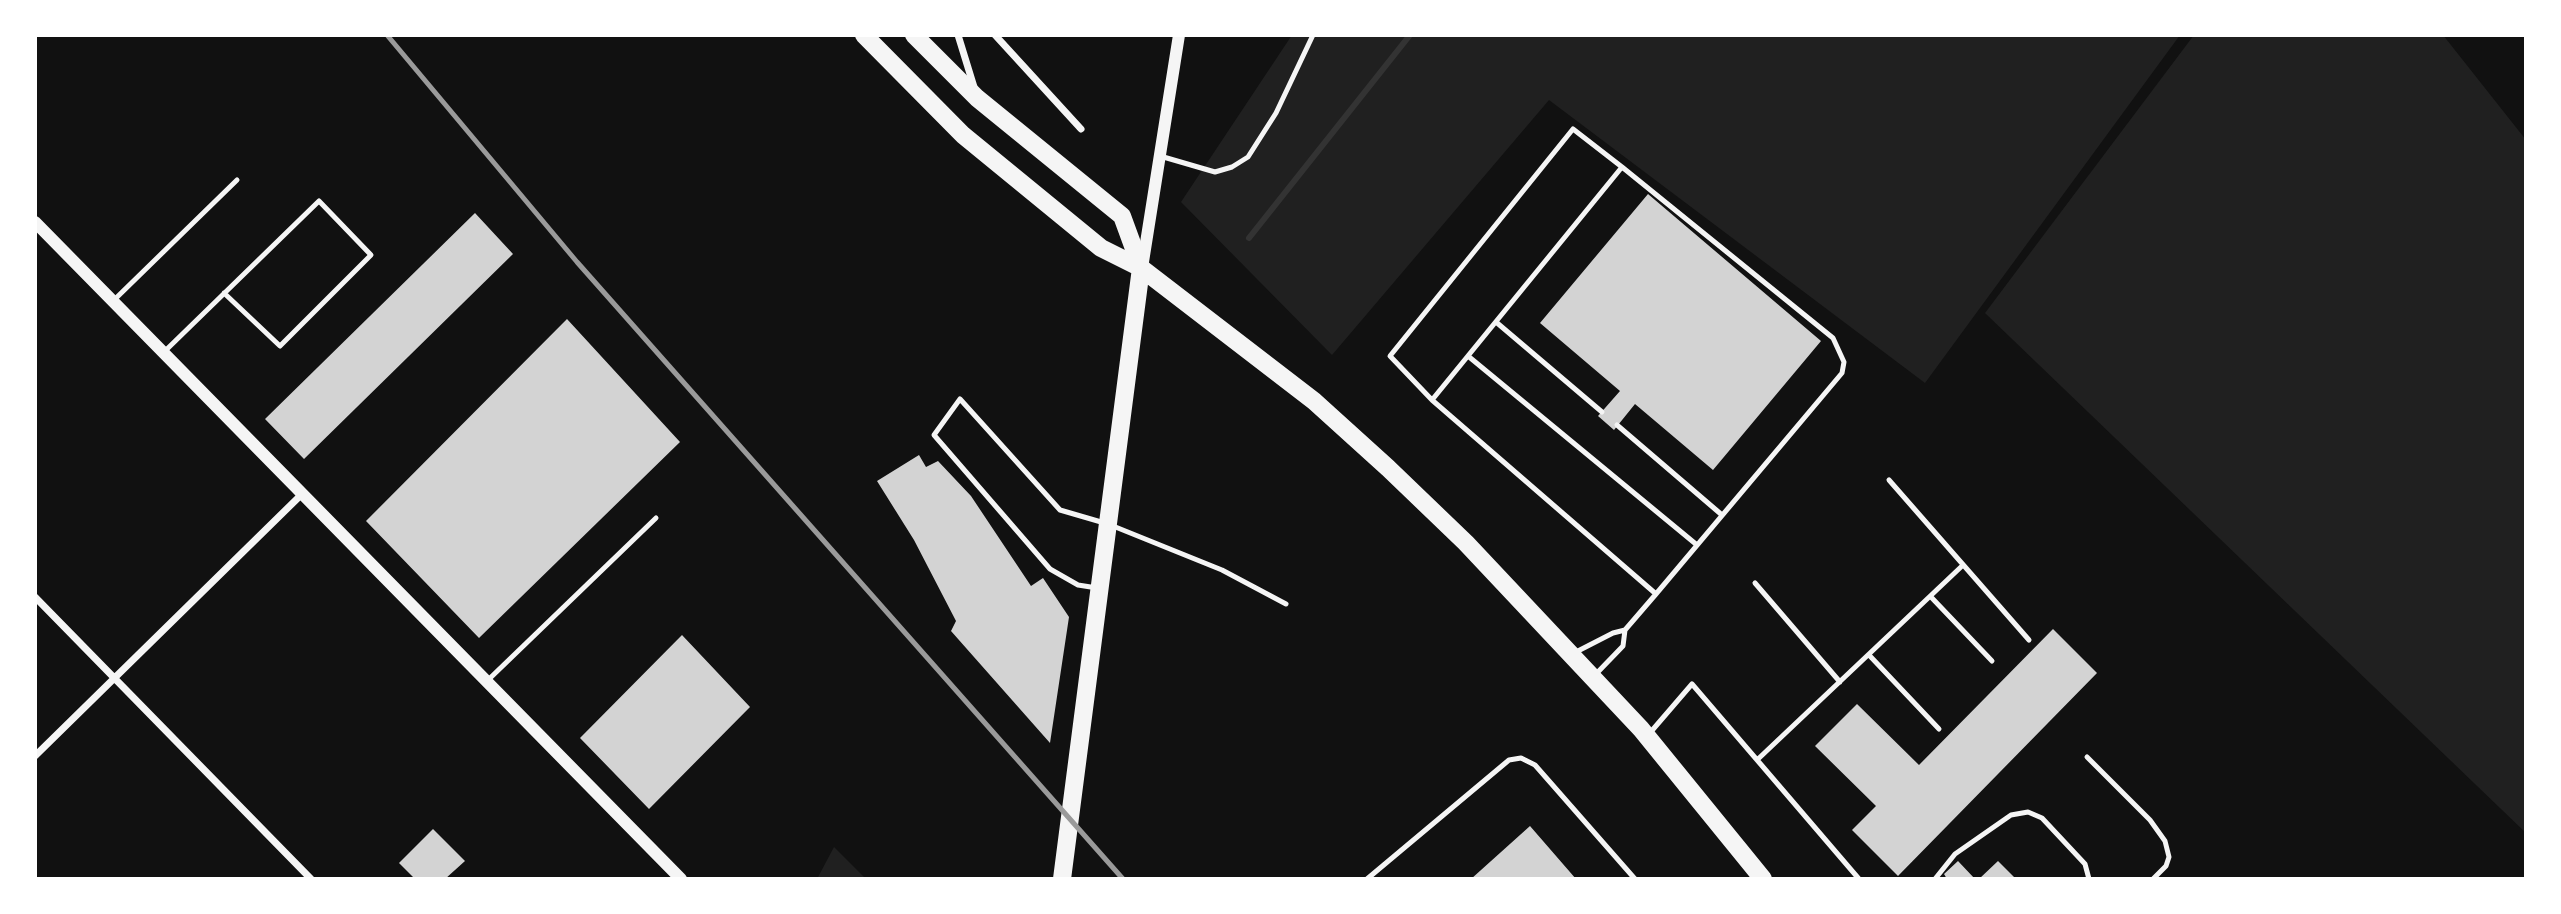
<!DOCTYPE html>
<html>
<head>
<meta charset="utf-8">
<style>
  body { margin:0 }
  #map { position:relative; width:2561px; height:914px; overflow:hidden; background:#111; font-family:Cabin,sans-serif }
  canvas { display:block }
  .frame { position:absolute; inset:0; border:37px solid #fff; pointer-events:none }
</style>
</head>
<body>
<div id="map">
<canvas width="2561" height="914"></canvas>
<div class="frame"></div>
</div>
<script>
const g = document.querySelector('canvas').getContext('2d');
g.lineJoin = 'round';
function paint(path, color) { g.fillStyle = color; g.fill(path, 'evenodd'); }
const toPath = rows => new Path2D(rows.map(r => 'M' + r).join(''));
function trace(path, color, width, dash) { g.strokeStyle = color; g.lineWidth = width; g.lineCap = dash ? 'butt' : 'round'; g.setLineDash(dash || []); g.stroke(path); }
paint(toPath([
  [1292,35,2180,35,1925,383,1549,100,1332,355,1181,202],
  [2194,35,2443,35,2526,140,2526,833,1985,313],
  [834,847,866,879,817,879]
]), '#202020');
trace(toPath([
  [1249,238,1410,35]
]), '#333', 6);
paint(toPath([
  [1648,194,1821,341,1713,470,1635,404,1614,430,1598,416,1620,391,1540,323],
  [475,213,513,254,304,459,265,419],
  [567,319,680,442,479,638,366,521],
  [919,455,926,467,938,461,971,496,1031,586,1043,578,1069,617,1050,743,951,631,956,621,914,540,877,481],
  [2053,629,2097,673,1898,876,1852,830,1876,806,1815,746,1857,704,1919,765],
  [682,635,750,707,649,809,580,738],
  [1530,826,1576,879,1471,879],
  [433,829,465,861,445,879,415,879,399,863],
  [1958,861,1975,879,1947,879,1944,874],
  [1998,861,2016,879,1979,879]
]), '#d3d3d3');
trace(toPath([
  [1160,156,1215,172,1232,167,1248,157,1276,113,1313,35],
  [112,302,237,180],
  [1496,322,1602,412],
  [165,351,319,201,371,255,280,346,224,293],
  [1468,356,1697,545],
  [1432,400,1390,356,1573,129,1622,167],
  [1617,425,1722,515],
  [1889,480,2029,640],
  [1755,583,1840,682],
  [1097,588,1078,585,1050,569,934,435,960,399,1060,510,1108,524,1222,570,1286,604],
  [1931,597,1992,661],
  [1574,653,1613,633,1625,630],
  [1869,655,1939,729],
  [1595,675,1623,646,1625,630,1656,594,1842,373,1844,362,1833,338,1622,167,1432,400,1656,594],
  [486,682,656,518],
  [1649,734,1692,684,1859,879],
  [2087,757,2150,820,2165,841,2169,857,2166,866,2153,879],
  [1757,760,1962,566],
  [1367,879,1509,760,1521,758,1535,765,1635,879],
  [1935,879,1955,854,2011,815,2028,812,2042,818,2085,864,2089,879]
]), '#f5f5f5', 5);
trace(toPath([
  [958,35,974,87],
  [995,35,1081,129],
  [35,597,311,879],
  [35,756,301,495]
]), '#f5f5f5', 7);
trace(toPath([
  [35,222,681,879],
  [1142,268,1179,35]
]), '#f5f5f5', 12);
trace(toPath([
  [864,35,963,135,1101,248,1141,268,1314,401,1388,468,1466,543,1641,729,1763,879],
  [914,35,977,98,1122,216,1141,268,1062,879]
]), '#f5f5f5', 18);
trace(toPath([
  [387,35,577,262,1123,879]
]), '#9a9a9a', 5);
</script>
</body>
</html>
